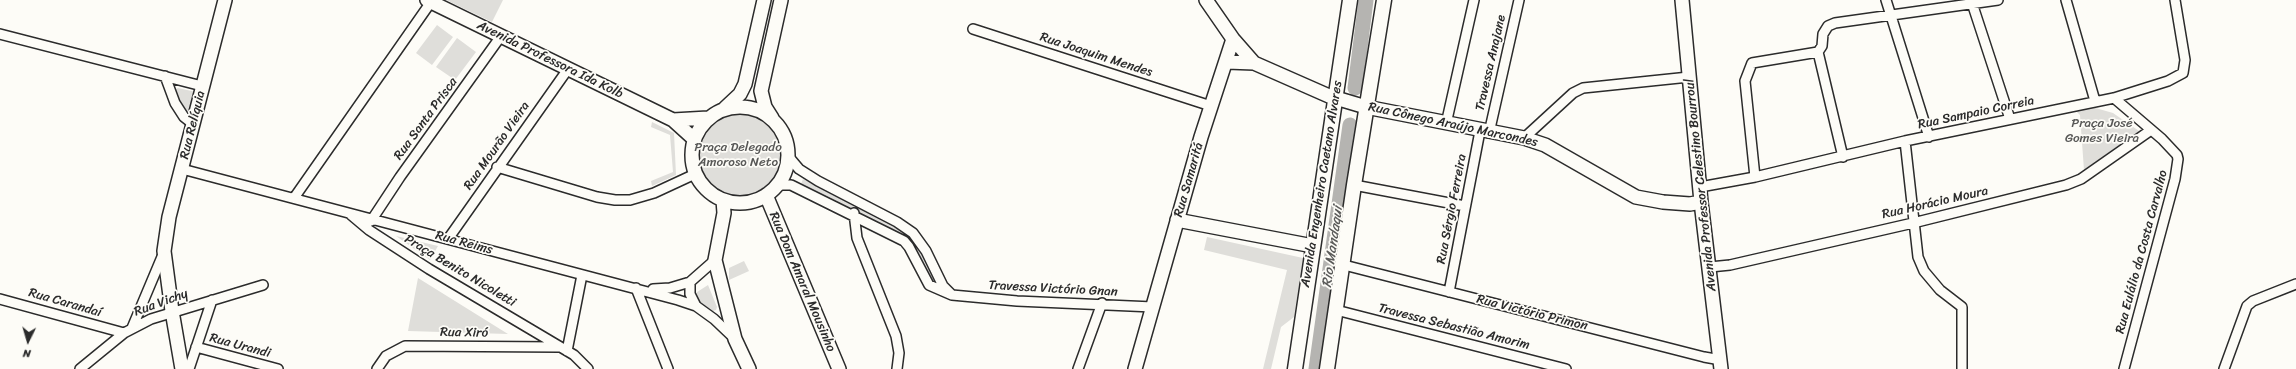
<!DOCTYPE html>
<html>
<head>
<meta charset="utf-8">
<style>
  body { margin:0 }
  #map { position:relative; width:2296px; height:369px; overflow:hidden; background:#fdfcf7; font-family:Sriracha,sans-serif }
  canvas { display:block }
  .north { position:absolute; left:8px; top:321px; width:40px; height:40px; -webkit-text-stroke:3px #fdfcf7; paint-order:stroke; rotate:185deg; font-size:11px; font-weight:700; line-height:16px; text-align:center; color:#2b2b2b }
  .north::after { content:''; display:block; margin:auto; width:14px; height:18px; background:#2b2b2b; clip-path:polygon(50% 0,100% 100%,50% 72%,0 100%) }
</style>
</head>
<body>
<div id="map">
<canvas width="2296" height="369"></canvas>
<div class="north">N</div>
</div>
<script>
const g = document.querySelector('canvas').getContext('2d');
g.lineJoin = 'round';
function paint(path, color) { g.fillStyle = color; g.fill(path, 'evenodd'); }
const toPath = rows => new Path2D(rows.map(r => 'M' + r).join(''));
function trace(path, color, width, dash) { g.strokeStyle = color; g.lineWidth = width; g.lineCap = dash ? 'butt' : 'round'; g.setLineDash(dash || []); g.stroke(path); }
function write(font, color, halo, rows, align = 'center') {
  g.font = font + ' Sriracha,sans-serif'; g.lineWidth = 3.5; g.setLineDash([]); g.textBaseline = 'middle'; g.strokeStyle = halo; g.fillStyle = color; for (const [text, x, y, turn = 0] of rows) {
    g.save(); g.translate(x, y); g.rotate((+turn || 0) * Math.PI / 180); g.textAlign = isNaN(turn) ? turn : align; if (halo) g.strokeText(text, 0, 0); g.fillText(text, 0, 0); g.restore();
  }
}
paint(toPath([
  [446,0,503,0,492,22],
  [437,25,453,37,432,65,416,53],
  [457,38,476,52,455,80,436,67],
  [178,88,196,92,191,113,185,112,175,93,174,90],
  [2092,107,2113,113,2139,131,2084,170,2080,115,2075,110],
  '696 155a42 42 0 1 1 84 0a42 42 0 1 1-84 0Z',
  [652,122,674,133,676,175,652,186,651,181,673,172,670,135,651,127],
  [803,179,910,236,923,254,941,287,935,286,907,239,801,184],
  [396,236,438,246,430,260],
  [1207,237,1303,258,1294,317,1281,327,1271,369,1263,369,1287,270,1204,250],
  [744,261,749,271,729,280,729,268],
  [418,278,508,334,408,331],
  [708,285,717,307,716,310,713,311,695,299,694,294]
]), '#dfdeda');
trace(toPath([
  [1355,88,1366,0],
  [1316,369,1350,125]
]), '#b5b4b1', 15);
const street = toPath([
  [1886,0,1929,137],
  [2066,0,2095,101],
  [1972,3,2010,119],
  [973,29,1211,106],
  [0,34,202,86],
  [165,76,175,103,184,117,193,124],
  [2114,98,2162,139,2177,155,2178,159,2175,179,2124,369],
  [1446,124,1474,0],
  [1489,133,1519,0],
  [1524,138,1573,93,1583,88,1689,77],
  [1905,141,1918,257,1924,271,1940,290,1962,307,1962,369],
  [788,156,799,169,818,181,897,222,913,233,926,251,943,286,951,294],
  [1843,157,1818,52,1822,46,1823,34,1828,26,1835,23,1998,0],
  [497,167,597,197,615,200,630,200,654,193,695,174],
  [182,169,678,300,696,306,714,319,734,338],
  [1755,177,1745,81,1752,63,1818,52],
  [778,185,791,185,904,241,909,247,929,285,952,295,1017,301,1153,307],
  [1354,185,1465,206],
  [1700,187,1755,177,1905,141,2114,98,2168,81,2183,73,2185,60,2175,0],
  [294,198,431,2],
  [854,213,857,238,896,336,899,353,897,369],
  [350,214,369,230,429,269,574,355,588,369],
  [371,221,400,177,501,36],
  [448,239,568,69],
  [1344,265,1704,357,1721,360],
  [1710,267,1730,265,1913,223,2066,185,2081,179,2151,130],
  [690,282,690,294,696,306],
  [636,288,668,369],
  [653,289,670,288,690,282,715,260],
  [1449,292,1480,131],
  [0,299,124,333],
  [1336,310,1566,369],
  [132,328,164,252],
  [196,347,278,369],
  [567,351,582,275],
  [80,369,124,333,151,319,263,285],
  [189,369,212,300],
  [377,369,386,356,405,346,559,347],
  [1078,369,1102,303],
  [2224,369,2247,306,2253,301,2296,284]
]);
const secondary = toPath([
  [427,0,673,120,694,139],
  [1206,0,1233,39,1254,63],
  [1682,0,1701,202,1721,369],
  [1227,62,1254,63,1329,96,1366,107,1524,138,1545,145,1636,197,1663,202,1690,204,1701,202],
  '692 155a48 48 0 1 1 96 0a48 48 0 1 1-96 0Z',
  [725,108,740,94,745,84,764,0],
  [772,118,765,107,761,91,781,0],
  [673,120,708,118],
  [766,195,839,369],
  [723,200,724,213,715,260,735,339,749,369],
  [1177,220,1313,246],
  [182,369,172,311,164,251,169,217,225,0],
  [1135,369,1201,137,1233,39]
]);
const primary = toPath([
  [1295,369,1350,0],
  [1327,369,1354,185,1384,0]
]);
trace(street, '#2b2b2b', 12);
trace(secondary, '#2b2b2b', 16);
trace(primary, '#2b2b2b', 17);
trace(street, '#fdfcf7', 9);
trace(secondary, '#fdfcf7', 13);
trace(primary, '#fdfcf7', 14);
write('13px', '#2b2b2b', '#fdfcf7', [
  ["Rua Joaquim Mendes",1096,55,18],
  ["Avenida Professora Ida Kolb",550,60,26],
  ["Travessa Anajane",1491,63,-77],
  ["Rua Sampaio Correia",1976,113,-12],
  ["Rua Santa Prisca",426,119,-54],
  ["Rua Relíquia",193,125,-76],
  ["Rua Cônego Araújo Marcondes",1453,125,12],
  ["Rua Mourão Vieira",497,146,-55],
  ["Rua Samaritá",1189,180,-74],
  ["Avenida Engenheiro Caetano Alvares",1322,184,-81],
  ["Avenida Professor Celestino Bourroul",1701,185,-96],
  ["Rua Horácio Moura",1935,203,-13],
  ["Rua Sérgio Ferreira",1452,209,-79],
  ["Rua Reims",464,243,15],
  ["Rua Eulálio da Costa Carvalho",2142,252,-75],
  ["Praça Benito Nicoletti",460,271,31],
  ["Rua Dom Amaral Mousinho",802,282,67],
  ["Travessa Victório Gnan",1053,289,3],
  ["Rua Carandaí",65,303,16],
  ["Rua Vichy",161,303,-20],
  ["Rua Victório Primon",1532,313,14],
  ["Travessa Sebastião Amorim",1454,327,14],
  ["Rua Xiró",464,333,1],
  ["Rua Urandi",240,346,15]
]);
write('13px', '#585857', '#fdfcf7', [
  ["Praça José",2102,124],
  ["Gomes Vieira",2102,139],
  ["Praça Delegado",738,148],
  ["Amoroso Neto",738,163]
]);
write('italic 14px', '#5b5b5a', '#fdfcf7', [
  ["Rio Mandaqui",1333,247,-82]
]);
</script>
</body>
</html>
